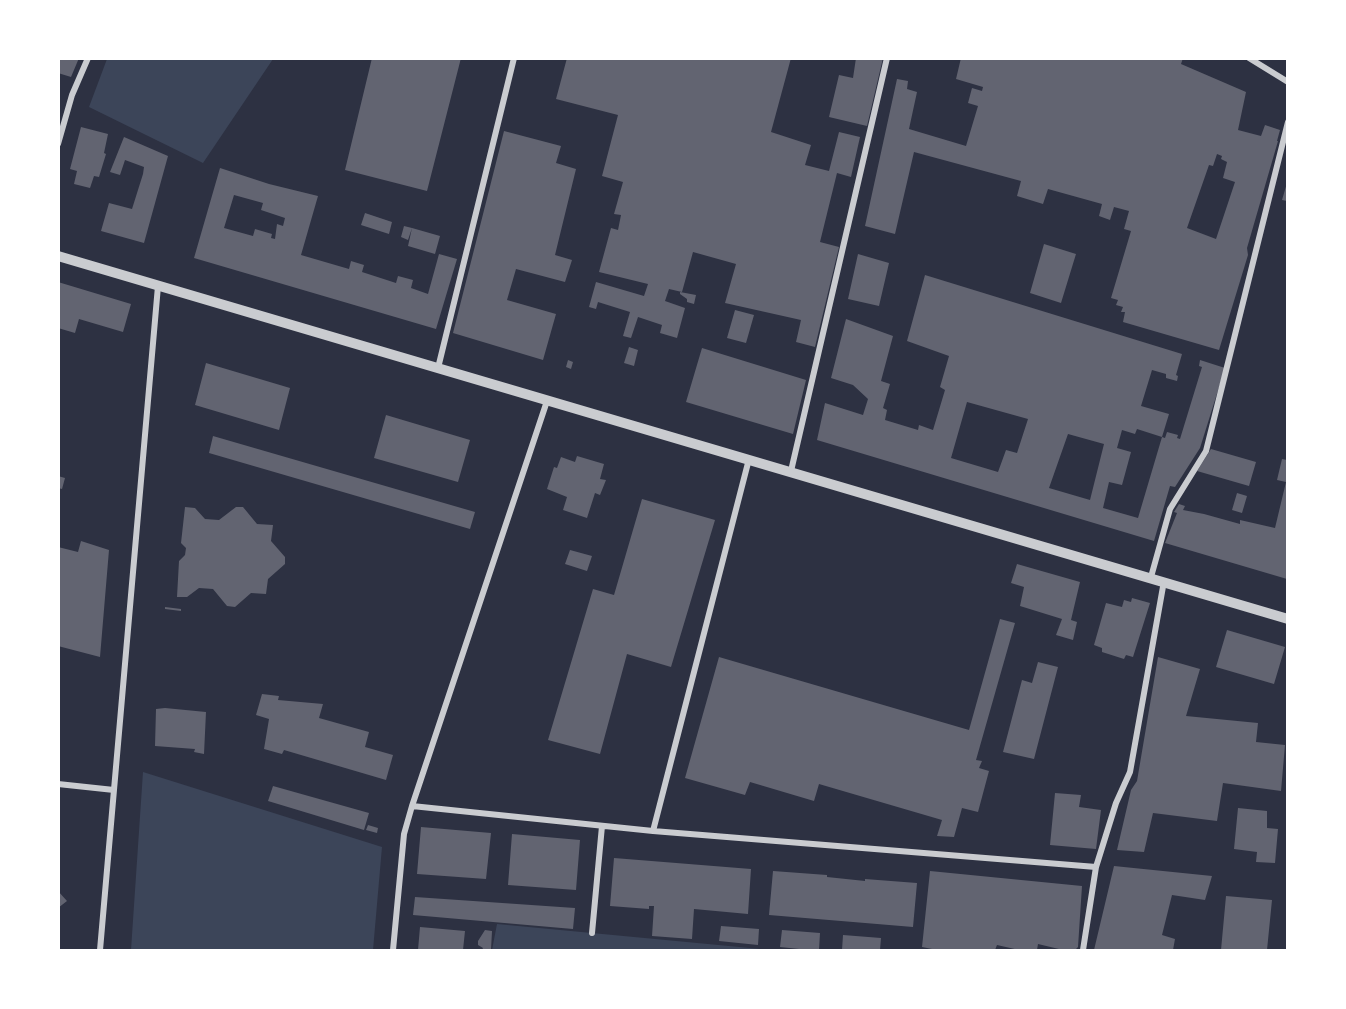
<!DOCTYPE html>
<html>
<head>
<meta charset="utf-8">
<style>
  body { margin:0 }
  #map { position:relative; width:1346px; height:1009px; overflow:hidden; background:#2d3142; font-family:Jost,sans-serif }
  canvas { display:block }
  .frame { position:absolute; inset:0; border:60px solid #fff; pointer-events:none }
</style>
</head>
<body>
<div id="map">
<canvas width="1346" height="1009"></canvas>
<div class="frame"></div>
</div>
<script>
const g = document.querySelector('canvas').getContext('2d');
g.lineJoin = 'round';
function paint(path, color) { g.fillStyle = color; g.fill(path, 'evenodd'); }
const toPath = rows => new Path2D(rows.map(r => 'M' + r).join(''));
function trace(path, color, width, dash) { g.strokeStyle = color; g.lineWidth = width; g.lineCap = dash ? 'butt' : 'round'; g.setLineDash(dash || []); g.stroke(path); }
paint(toPath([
  [107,59,107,58,273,59,203,163,89,107],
  [143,772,382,847,373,950,131,950],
  [497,924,771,950,492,950]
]), '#3c4559');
paint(toPath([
  [58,58,79,58,71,77,58,73],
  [372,58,461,58,427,191,345,170],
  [567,58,791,58,771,132,811,145,805,165,829,171,839,132,860,137,851,177,837,173,820,242,839,247,815,347,796,342,801,320,725,303,736,264,693,252,682,292,669,289,665,301,685,308,677,338,660,333,662,325,638,317,631,338,623,336,630,312,598,302,596,309,589,307,596,282,644,296,648,284,599,272,611,228,618,230,621,215,614,214,623,182,602,176,618,115,556,99],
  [856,58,883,58,867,126,829,117,839,75,853,78],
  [961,58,1183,58,1181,64,1246,92,1238,130,1261,136,1265,125,1280,130,1277,141,1278,141,1247,248,1248,255,1219,350,1123,322,1125,312,1121,312,1123,307,1116,305,1118,300,1111,298,1131,231,1124,229,1129,211,1114,207,1110,220,1099,216,1102,204,1048,189,1043,204,1017,196,1021,181,914,152,895,234,865,226,897,79,908,81,907,89,917,92,909,129,966,146,978,106,968,103,972,88,982,91,983,87,956,79],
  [1217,154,1222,156,1221,159,1227,162,1223,178,1235,182,1216,239,1187,228,1209,165,1213,166],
  [81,127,108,134,104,153,106,154,99,177,94,176,90,188,74,184,77,171,70,169],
  [504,131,561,146,556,163,576,169,555,255,572,260,565,282,516,269,507,300,556,314,543,360,453,333],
  [124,137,168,156,144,243,101,231,109,203,132,209,143,174,144,167,125,160,120,175,110,172],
  [220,168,269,184,318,196,301,255,349,269,351,261,364,265,362,272,396,283,398,276,413,280,411,288,428,294,439,254,457,259,436,329,194,258],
  [234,195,263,203,261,210,285,218,283,226,277,224,275,239,271,238,272,234,255,229,253,236,224,228],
  [1287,183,1287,201,1282,200],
  [365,213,392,222,389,234,361,225],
  [404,226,412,228,408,240,401,237],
  [412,228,440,236,435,254,408,246],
  [1044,244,1076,254,1061,303,1030,293],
  [858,254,889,263,879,306,848,299],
  [925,275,1182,354,1176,375,1178,376,1177,381,1166,378,1166,374,1152,370,1141,406,1169,414,1162,437,1137,429,1135,434,1122,430,1117,448,1131,452,1122,485,1109,482,1103,508,1138,518,1162,437,1165,438,1167,432,1178,435,1177,438,1180,439,1202,367,1199,366,1200,360,1225,368,1200,448,1175,487,1170,486,1154,541,817,440,825,403,863,415,868,399,853,385,831,378,846,319,893,336,881,381,890,384,883,408,887,410,885,420,918,430,919,425,933,430,945,390,940,387,949,356,907,341],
  [967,402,1028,419,1017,453,1006,450,998,472,951,458],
  [1068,434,1104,444,1090,500,1049,488],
  [58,282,131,304,123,332,79,319,75,333,58,328],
  [680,292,696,295,694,304,687,302,687,299,680,294],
  [735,310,754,315,746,343,727,338],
  [629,347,638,350,634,366,624,363],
  [702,348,806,380,793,434,686,402],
  [568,360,573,362,571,369,566,367],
  [206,363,290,388,279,430,195,405],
  [386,415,470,440,458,482,374,458],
  [213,436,475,512,470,529,209,453],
  [1211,449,1256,462,1249,486,1197,471],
  [577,456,604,464,600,479,606,480,600,495,595,493,587,518,563,510,567,497,547,489,554,467,557,468,561,457,575,462],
  [1282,459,1287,460,1287,579,1165,543,1177,513,1174,512,1179,504,1185,506,1183,510,1204,514,1240,524,1240,520,1275,528,1286,482,1277,480],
  [58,476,65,478,62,489,58,488],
  [1237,493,1247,496,1242,513,1232,510],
  [642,499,715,520,671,667,627,654,600,754,548,740,593,589,614,595],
  [185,507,195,508,205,519,219,520,236,507,243,507,257,524,273,525,271,541,285,557,285,564,268,579,266,594,251,593,235,607,227,606,213,589,199,588,187,597,177,597,179,561,185,555,186,548,181,543],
  [81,541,109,550,100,657,58,646,58,547,78,552],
  [570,550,592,556,587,571,565,564],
  [1017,564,1080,582,1071,620,1077,622,1073,640,1056,635,1062,619,1020,606,1024,587,1011,583],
  [1132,598,1150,603,1133,657,1126,655,1124,659,1102,652,1102,648,1094,645,1106,603,1122,607,1124,600,1131,602],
  [165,607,181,609,181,611,165,609],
  [1000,619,1015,623,976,760,982,761,979,768,989,771,978,812,962,808,954,837,937,836,942,820,819,784,814,801,750,782,745,795,685,778,719,657,969,730],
  [1227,630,1285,647,1274,684,1216,667],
  [1158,657,1200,669,1186,716,1258,723,1256,742,1285,745,1281,791,1223,783,1217,821,1153,813,1144,852,1117,850,1131,790,1137,781],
  [1038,662,1058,667,1034,759,1003,752,1022,680,1032,683],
  [262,694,279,696,278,700,323,704,319,718,369,732,365,747,393,755,386,780,284,750,282,754,264,749,269,719,256,715],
  [165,708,206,712,204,754,194,752,195,749,155,746,156,709],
  [273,786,369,813,364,830,268,801],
  [1055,793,1081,795,1079,807,1101,810,1096,849,1050,845],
  [1238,808,1267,811,1267,828,1278,829,1275,863,1256,862,1257,852,1234,849],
  [368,825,378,828,377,833,366,830],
  [421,827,491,833,486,879,417,874],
  [512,834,580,840,576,890,508,885],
  [614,858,751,869,748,914,694,909,692,939,652,936,654,906,649,906,649,909,610,906],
  [1114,866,1212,876,1205,900,1172,895,1162,935,1175,939,1173,950,1094,950],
  [773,871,827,875,827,877,865,881,865,879,917,883,913,927,769,915],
  [930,871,1082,886,1078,947,1075,950,1063,950,1038,944,1037,950,1019,950,997,945,995,950,937,950,922,947],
  [58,891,67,901,58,908],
  [1226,896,1272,900,1267,950,1221,950],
  [415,897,575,908,573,929,413,915],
  [721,926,759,929,758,945,719,941],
  [420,927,465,931,463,950,418,950],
  [485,930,492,931,491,950,482,950,483,948,478,945,478,941],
  [782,930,820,933,819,950,798,950,799,949,780,947],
  [843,935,881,938,880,950,842,950]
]), '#626471');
trace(toPath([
  [1249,58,1288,82],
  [58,144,72,95,88,58],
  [438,368,514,58],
  [791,471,887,58],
  [1151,577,1170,509,1206,451,1288,122],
  [58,784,114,790],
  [412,806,653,831,1096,867],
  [653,831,749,459],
  [592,933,602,826],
  [100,950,158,286],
  [393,950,404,834,412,806,547,401],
  [1083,950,1096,867,1116,803,1130,772,1164,581]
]), '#caccd0', 6);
trace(toPath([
  [58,256,1288,619]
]), '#caccd0', 10);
</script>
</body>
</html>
